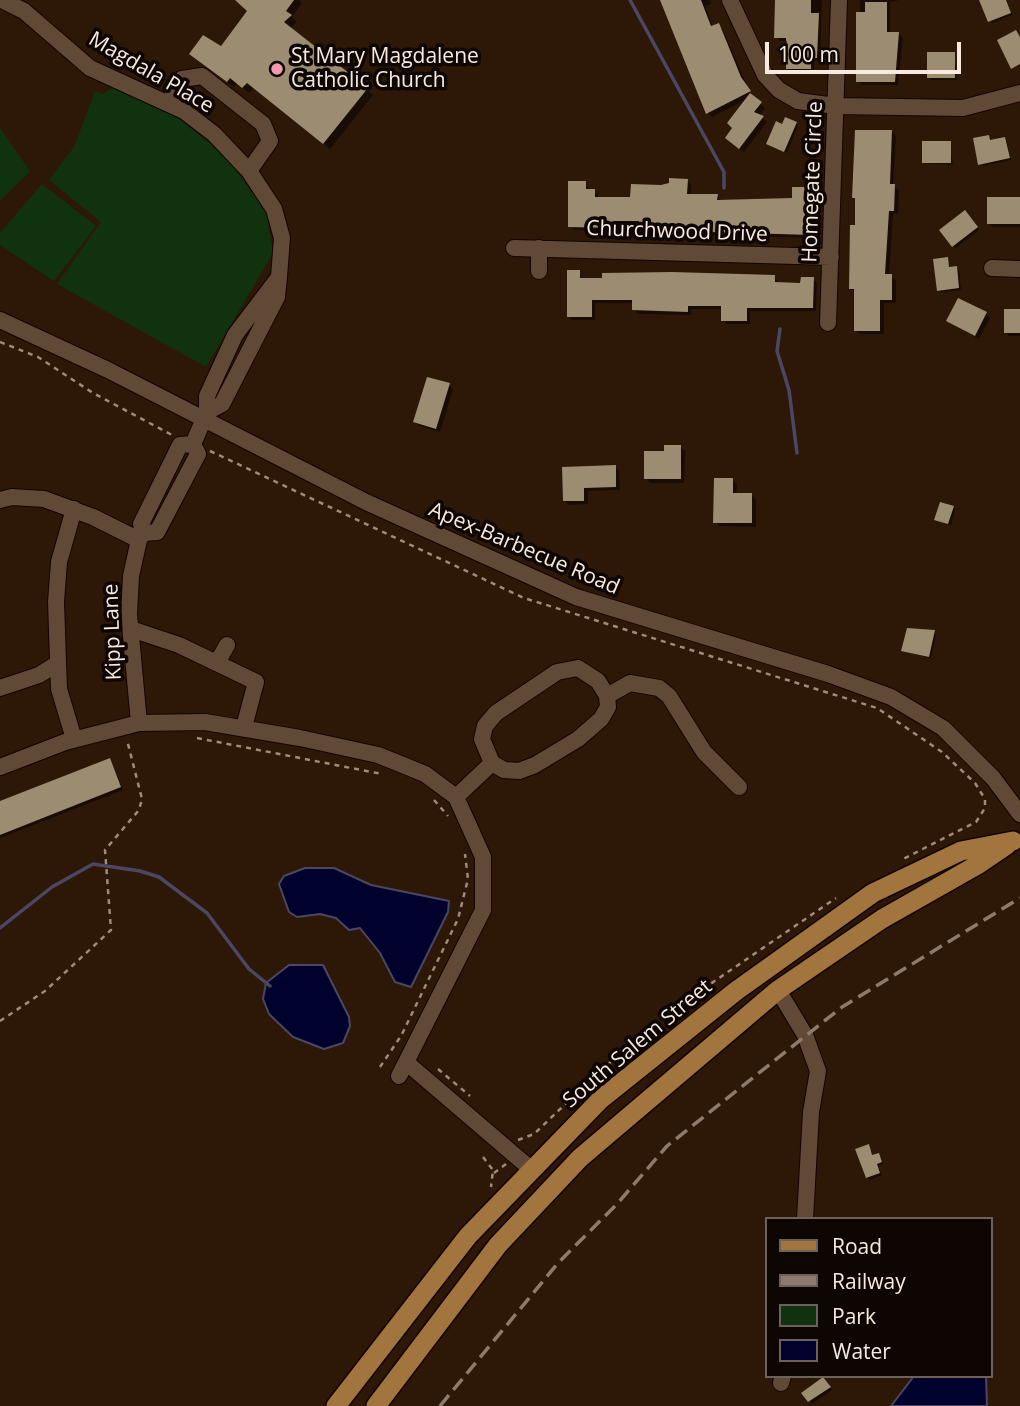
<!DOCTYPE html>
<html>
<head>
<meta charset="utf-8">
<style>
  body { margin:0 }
  #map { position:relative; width:1020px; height:1406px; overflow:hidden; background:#2d1808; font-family:"Open Sans",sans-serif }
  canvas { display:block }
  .legend { position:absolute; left:765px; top:1217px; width:228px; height:161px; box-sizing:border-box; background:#0e0602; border:2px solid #6c615b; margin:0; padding:9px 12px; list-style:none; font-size:21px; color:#f9eae0 }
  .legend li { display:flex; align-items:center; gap:14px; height:35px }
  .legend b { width:35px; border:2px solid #6c615b }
  .scale { position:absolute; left:765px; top:42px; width:196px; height:32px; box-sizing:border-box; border:4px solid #f9eae0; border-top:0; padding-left:9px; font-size:21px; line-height:24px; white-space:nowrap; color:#f9eae0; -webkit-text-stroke:5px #0e0602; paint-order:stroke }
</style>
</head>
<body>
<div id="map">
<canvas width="1020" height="1406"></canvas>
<ul class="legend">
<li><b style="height:9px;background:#a1753d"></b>Road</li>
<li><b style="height:9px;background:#8c7a6d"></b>Railway</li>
<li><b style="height:19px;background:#10320e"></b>Park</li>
<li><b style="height:19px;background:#00012c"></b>Water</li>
</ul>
<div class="scale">100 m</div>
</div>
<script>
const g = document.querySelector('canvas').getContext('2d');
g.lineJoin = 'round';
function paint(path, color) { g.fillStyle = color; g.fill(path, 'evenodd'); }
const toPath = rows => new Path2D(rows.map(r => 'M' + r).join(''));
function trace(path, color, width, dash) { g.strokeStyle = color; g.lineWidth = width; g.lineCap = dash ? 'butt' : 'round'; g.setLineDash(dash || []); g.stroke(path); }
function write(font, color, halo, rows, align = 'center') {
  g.font = font + ' "Open Sans",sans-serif'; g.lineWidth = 7; g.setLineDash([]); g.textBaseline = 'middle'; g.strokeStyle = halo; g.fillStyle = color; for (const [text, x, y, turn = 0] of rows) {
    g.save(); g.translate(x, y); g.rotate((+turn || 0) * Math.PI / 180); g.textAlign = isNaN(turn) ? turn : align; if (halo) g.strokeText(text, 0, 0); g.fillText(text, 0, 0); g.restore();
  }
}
paint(toPath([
  [114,87,173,114,206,140,230,162,266,211,273,253,206,367,57,284,101,222,49,180,74,147,95,91,102,94],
  [0,128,30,171,0,201],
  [42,184,96,226,54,281,0,245,0,233]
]), '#10320e');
const water = toPath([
  [305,868,334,868,371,885,449,901,448,912,411,987,395,982,380,953,360,928,349,930,336,918,320,914,297,917,289,912,279,884,284,876,305,868],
  [289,965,323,965,349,1017,350,1026,343,1043,324,1049,293,1037,269,1014,263,999,266,983,289,965],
  [914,1376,986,1376,987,1406,891,1406,914,1376]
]);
paint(water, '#00012c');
trace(water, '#4b4762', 2);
paint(toPath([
  [237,0,299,0,302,3,292,17,297,22,290,28,373,95,330,149,254,88,249,93,237,83,234,87,197,60,221,48,249,11],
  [662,0,710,0,711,4,705,6,713,27,719,25,723,30,752,97,765,108,759,116,767,122,744,152,731,142,749,98,712,117,708,113],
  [776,0,822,0,820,61,814,61,814,73,792,73,788,69,788,41,780,41,776,37],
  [860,0,900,0,890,2,890,34,899,34,903,38,898,85,862,85,858,81],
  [981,0,1006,0,1012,15,992,23],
  [954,54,957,80,931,80,929,78],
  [796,124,798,126,787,153,771,146],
  [892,132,896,136,893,186,899,190,898,214,893,214,889,276,896,280,896,303,884,303,884,334,860,334,856,330,854,292,850,288,857,227,857,200,854,197],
  [989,137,992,142,1005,139,1007,142,1011,160,983,166,980,164],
  [950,143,953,165,923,163],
  [687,181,691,185,691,195,717,196,722,201,793,199,811,189,815,193,815,238,644,234,640,225,617,225,617,231,574,230,570,226,585,183,589,190,598,194,598,199,632,199],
  [1020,200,1020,227,993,227,989,223],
  [968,215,979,230,956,248,953,246],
  [947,259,950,268,959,270,961,290,941,292,938,290],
  [579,272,583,280,775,277,779,284,802,284,813,279,817,283,816,311,750,311,750,324,727,324,723,320,723,309,691,309,691,315,637,314,633,303,595,303,595,320,572,320,568,316],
  [1020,311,1020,336,1009,336,1006,332],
  [986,314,990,318,979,339,948,321],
  [449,385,453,389,440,432,420,426,415,422],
  [680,447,685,451,684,483,650,483,646,478,666,453],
  [615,467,619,471,620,490,588,491,588,504,569,505,565,501],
  [732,480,737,484,736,495,752,495,756,500,756,527,719,526,715,522],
  [953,507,955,510,951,525,936,519],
  [934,632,936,634,931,659,903,650],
  [112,763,123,790,0,838,0,803],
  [868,1146,873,1156,881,1157,883,1164,878,1166,882,1175,870,1180,867,1177],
  [826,1381,832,1390,812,1404,804,1393]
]), '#0007');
trace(toPath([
  [630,0,724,172,724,188],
  [780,329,777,351,789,390,797,453],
  [0,928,52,887,93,864,140,871,159,877,207,913,249,969,270,986]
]), '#4b4762', 3.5);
paint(toPath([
  [235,0,294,0,286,11,292,15,284,22,368,88,323,144,247,83,242,88,230,78,227,82,189,54,203,35,221,46,247,11],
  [660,0,701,0,711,26,719,23,741,77,751,91,706,114],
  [775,0,811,0,811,13,819,13,817,58,811,58,811,69,786,69,786,38,774,38],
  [979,0,1006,0,1011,13,988,22],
  [865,2,887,2,887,32,899,32,895,82,856,82,856,12,865,12],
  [1016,30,1020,37,1020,64,1011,69,997,40],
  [927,52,955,52,955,78,927,78],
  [750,93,762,102,754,112,764,116,739,149,725,138,732,128,727,123],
  [785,117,797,122,784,152,766,144,776,121,782,124],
  [855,130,892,130,890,184,895,184,894,211,889,211,885,274,892,274,892,300,880,300,880,331,854,331,854,289,849,289,850,225,855,225,855,198,852,198],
  [989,135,990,140,1005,137,1010,158,978,165,973,138],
  [922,141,951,141,951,163,922,163],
  [669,178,688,179,687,194,718,194,717,200,792,198,792,187,812,187,812,235,638,230,639,221,614,221,614,228,568,227,568,181,586,181,586,189,595,189,595,197,630,197,631,184,661,185,669,183],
  [987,197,1020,197,1020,224,987,224],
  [965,210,978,227,952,247,939,230],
  [948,257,949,267,957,266,959,288,937,291,933,259],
  [567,270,580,270,580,278,602,278,602,273,672,272,775,275,775,282,800,283,801,277,814,277,813,308,747,308,747,321,721,321,721,306,688,306,688,312,632,310,632,300,592,300,592,317,567,317],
  [958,298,987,312,975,336,946,321],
  [1004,309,1020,309,1020,333,1004,333],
  [427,377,450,383,436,429,413,422],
  [664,445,681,445,681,479,644,479,644,451,664,451],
  [616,465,616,487,584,488,584,501,563,501,562,467],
  [714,478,733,478,733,493,752,493,752,523,713,523],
  [940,502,954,506,948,524,934,520],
  [907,628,935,630,929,657,901,651],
  [110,758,121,787,0,835,0,801],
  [869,1144,872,1155,879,1153,882,1162,877,1164,880,1173,866,1178,855,1149],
  [823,1377,831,1387,808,1402,801,1393]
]), '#9c8c71');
const minor = toPath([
  [2,0,24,11,90,68,184,111,214,134,249,171,274,209,282,238,279,277],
  [730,0,765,75,779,90,798,101,836,106,963,108,1020,93],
  [169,103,182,79,202,76,263,124,270,141,249,171],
  [514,248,831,257],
  [992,268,1020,269],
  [539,271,539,248],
  [0,320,108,370,366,502,576,597,828,674,891,697,943,728,993,778,1020,814],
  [828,323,839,0],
  [193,444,207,412,222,404,264,322,277,297,279,277,235,335,207,396,207,412],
  [0,500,12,497,44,499,93,517,139,540,143,533],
  [143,533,157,532,198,454,193,444],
  [143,533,141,524,180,445,193,444],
  [131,629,179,645,256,682,244,727],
  [217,663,227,645],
  [578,668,598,681,607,696,608,707,601,719,578,739,535,765,519,771,504,770,492,763,482,739,485,726,496,713,557,672,578,668],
  [0,688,39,675,58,663],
  [607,696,630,683,659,688,669,696,704,752,739,787],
  [139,723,129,614,131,576,139,540],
  [74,739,59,689,56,602,59,562,74,509],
  [0,767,65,742,139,723,205,722,300,738,378,755,425,774,456,797,483,857,483,910,399,1076],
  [456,797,492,763],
  [778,990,805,1035,818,1071,811,1112,805,1219],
  [407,1063,532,1170],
  [781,1383,783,1376]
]);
const major = toPath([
  [336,1406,468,1236,601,1099,736,991,873,893,961,851,1013,841],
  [376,1406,498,1245,580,1158,778,990,882,919,979,864,1007,845]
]);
trace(minor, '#140300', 18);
trace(major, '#140300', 22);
trace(toPath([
  [0,342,38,357,93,393,172,435],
  [210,451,524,598,877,708,942,752,975,783,985,799,985,808,976,822,903,859],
  [197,738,382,774],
  [434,800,448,816],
  [0,1021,45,991,111,930,105,850,139,810,142,799,127,740],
  [380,1067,401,1036,458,919,468,879,465,854],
  [438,1069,470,1096],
  [518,1140,534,1134,603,1068,703,989,836,898],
  [483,1157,493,1170,491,1187],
  [494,1173,506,1164]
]), '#9d8b7e', 2.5, [5, 5]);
trace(minor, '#614938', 16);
trace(major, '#a1753d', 19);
trace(toPath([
  [440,1406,558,1263,617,1204,667,1146,842,1007,1020,898]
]), '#8c7a6d', 3.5, [14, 7]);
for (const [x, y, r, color] of [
  [277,69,7,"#f19ab0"]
]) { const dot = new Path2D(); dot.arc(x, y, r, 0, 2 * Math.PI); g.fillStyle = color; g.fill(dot); trace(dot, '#0e0602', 2.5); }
write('21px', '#f9eae0', '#0e0602', [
  ["St Mary Magdalene",291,57],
  ["Catholic Church",291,81]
], 'left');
write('21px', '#f9eae0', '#0e0602', [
  ["Magdala Place",151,73,30],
  ["Homegate Circle",813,182,-88],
  ["Churchwood Drive",677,232,2],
  ["Apex-Barbecue Road",524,549,23],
  ["Kipp Lane",113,632,-92],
  ["South Salem Street",638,1044,-40]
]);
</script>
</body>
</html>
